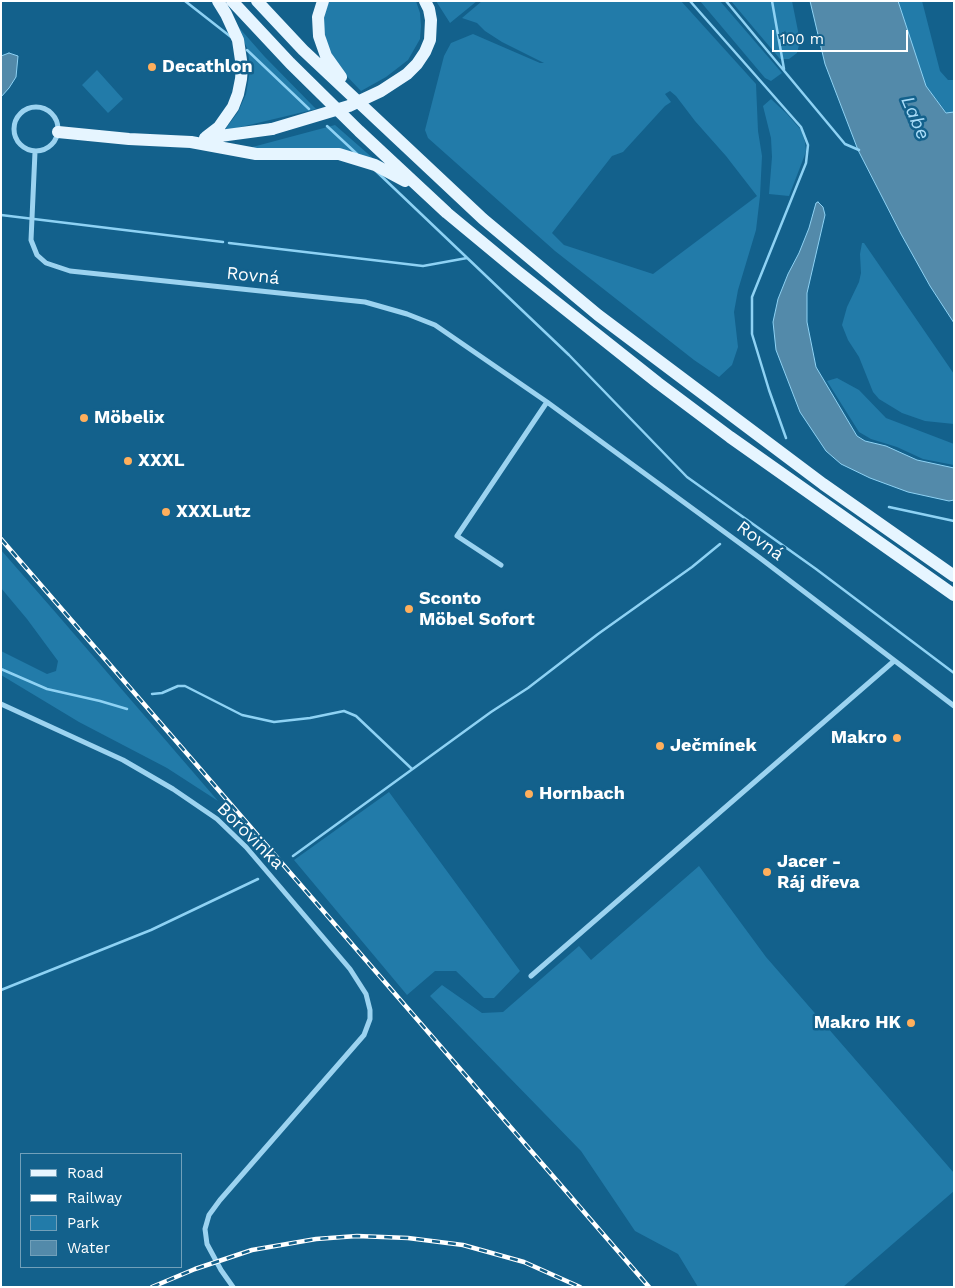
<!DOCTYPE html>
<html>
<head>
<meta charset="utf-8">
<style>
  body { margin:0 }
  #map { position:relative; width:955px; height:1288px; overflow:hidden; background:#13618c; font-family:"Work Sans",sans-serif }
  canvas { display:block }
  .frame { position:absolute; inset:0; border:2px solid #fff; pointer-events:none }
  .legend { position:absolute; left:20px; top:1153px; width:162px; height:115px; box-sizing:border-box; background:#13618c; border:1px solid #71a0ba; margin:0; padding:6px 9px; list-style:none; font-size:15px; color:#fff }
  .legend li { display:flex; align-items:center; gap:10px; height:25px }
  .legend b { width:25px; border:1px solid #71a0ba }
  .scale { position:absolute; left:772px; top:30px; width:136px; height:22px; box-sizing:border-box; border:2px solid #fff; border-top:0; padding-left:6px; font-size:15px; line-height:18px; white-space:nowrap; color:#fff; -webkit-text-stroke:4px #13618c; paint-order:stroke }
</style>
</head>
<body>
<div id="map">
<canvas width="955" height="1288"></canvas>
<div class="frame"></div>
<ul class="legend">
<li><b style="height:6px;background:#e6f5ff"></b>Road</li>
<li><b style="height:6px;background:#fff"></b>Railway</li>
<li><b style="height:14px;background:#227ba9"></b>Park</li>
<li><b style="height:14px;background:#538aaa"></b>Water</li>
</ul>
<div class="scale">100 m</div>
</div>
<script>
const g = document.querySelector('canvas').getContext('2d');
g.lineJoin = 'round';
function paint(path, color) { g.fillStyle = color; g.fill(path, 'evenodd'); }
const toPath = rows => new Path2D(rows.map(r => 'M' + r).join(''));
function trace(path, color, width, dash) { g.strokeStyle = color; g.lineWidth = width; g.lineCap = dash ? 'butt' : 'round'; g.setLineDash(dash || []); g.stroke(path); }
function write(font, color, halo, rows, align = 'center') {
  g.font = font + ' "Work Sans",sans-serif'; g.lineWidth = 5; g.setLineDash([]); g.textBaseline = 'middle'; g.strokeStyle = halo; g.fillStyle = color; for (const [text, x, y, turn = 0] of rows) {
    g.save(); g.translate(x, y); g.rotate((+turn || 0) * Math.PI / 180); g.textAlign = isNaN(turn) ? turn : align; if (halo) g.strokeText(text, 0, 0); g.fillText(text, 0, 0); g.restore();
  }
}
paint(toPath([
  [329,1,416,1,420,13,421,26,420,39,408,60,386,77,361,91,338,67,328,50,323,24,325,13],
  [436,1,477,1,450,23],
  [482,1,681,1,756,84,758,131,762,156,760,196,756,230,738,290,734,312,738,347,732,365,719,377,694,360,555,251,428,138,425,130,444,56,451,43,473,34,540,63,544,63,502,42,485,31,477,23,462,18],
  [670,91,676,96,695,121,726,156,757,196,653,274,564,245,552,233,612,156,623,152,665,106,671,102,665,94],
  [700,1,720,1,782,73,771,81,765,78],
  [731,1,792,1,800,41,797,53,789,59,780,59],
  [898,1,922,1,940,71,948,80,954,80,954,112,947,113,926,86],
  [235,23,264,56,316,109,224,131,238,112,246,94,250,70,248,50],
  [97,70,123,99,108,113,82,85],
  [771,99,787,114,801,130,805,142,806,151,804,157,789,196,769,194,772,157,771,138,763,106],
  [335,125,375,160,326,148,264,151,245,149],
  [862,243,864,243,954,374,954,424,925,421,902,413,879,399,873,392,859,357,848,340,842,325,847,307,859,282,861,273,860,254],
  [837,378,859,390,886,418,954,444,954,465,923,459,897,447,871,439,859,432,827,381],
  [1,550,56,613,218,801,167,768,79,722,1,675,1,651,47,674,56,671,58,661,27,619,1,588],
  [389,792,520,971,494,998,484,998,456,971,435,971,407,995,294,860],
  [699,866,766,957,954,1173,954,1191,843,1287,698,1287,678,1254,635,1231,581,1151,430,996,442,985,482,1013,503,1012,579,946,591,960]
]), '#227ba9');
const water = toPath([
  [810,1,898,1,926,86,946,113,954,112,954,323,930,286,901,234,858,150,825,64,810,1],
  [9,53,18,56,16,77,9,88,1,97,1,56,9,53],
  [818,202,823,207,825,215,807,293,807,322,816,367,857,436,865,441,886,446,917,460,954,468,954,500,949,501,908,492,870,478,841,464,826,451,800,412,776,350,773,322,778,299,788,274,799,253,809,228,816,203,818,202]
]);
paint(water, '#538aaa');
trace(water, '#8ed2f4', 1);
trace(toPath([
  [185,1,231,37],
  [690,1,801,127,808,145,806,163,752,297,752,334,769,390,786,438],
  [726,1,845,144,859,150],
  [772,1,784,69],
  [247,50,309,109],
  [327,126,357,154],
  [376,171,569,355,687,477,816,569,954,673],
  [1,215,223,242],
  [229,243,423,266,467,258],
  [889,507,954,521],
  [1,669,47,689,100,701,127,709],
  [152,694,162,693,178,686,185,686,242,715,274,722,310,718,344,711,356,716,412,769],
  [293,856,491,712,528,688,598,634,692,567,720,544],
  [1,990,151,930,258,879]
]), '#8ed2f4', 2.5);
trace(toPath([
  '14 129a22 22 0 1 1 44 0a22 22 0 1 1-44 0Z',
  [35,152,31,240,37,255,46,263,70,271,365,302,407,314,435,325,547,402,760,558,954,706],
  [501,565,457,536,547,402],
  [1,704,123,760,173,789,217,819,246,847,275,881,350,969,366,994,370,1010,370,1019,364,1035,220,1200,209,1215,205,1229,207,1244,221,1270,233,1287],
  [531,976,894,661]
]), '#9cd3f0', 5);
trace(toPath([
  [232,1,290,63,359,131,447,213,517,271,658,383,730,437,954,595],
  [257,1,303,50,483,219,598,315,823,484,954,576],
  [323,1,318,17,319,36,326,56,341,77],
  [58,132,129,139,191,142,256,154,339,154,375,165,405,181],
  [206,137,219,127,233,107,238,94,241,79,242,67,238,40,226,14,218,1],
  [205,138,272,129]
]), '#e6f5ff', 12);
const rail = toPath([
  [1,539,649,1287],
  [152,1287,195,1269,252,1250,316,1239,357,1236,408,1238,463,1245,524,1262,580,1287]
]);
trace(rail, '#fff', 4.5);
trace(rail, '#13618c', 2.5, [8]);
trace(toPath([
  [272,129,349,106,381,91,407,74,417,64,425,52,430,40,431,20,429,9,425,1]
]), '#e6f5ff', 12);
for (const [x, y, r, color] of [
  [152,67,5,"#ffaf5c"],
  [84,418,5,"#ffaf5c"],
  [128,461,5,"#ffaf5c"],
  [166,512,5,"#ffaf5c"],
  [409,609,5,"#ffaf5c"],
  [897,738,5,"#ffaf5c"],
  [660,746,5,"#ffaf5c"],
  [529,794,5,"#ffaf5c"],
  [767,872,5,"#ffaf5c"],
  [911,1023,5,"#ffaf5c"]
]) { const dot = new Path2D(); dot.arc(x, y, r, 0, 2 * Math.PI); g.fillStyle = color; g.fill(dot); trace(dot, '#13618c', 2); }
write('bold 18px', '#fff', '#13618c', [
  ["Decathlon",162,67],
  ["Möbelix",94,418],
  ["XXXL",138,461],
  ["XXXLutz",176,512],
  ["Sconto",419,599],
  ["Möbel Sofort",419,620],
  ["Makro",887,738,"right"],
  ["Ječmínek",670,746],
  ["Hornbach",539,794],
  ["Jacer -",777,862],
  ["Ráj dřeva",777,883],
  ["Makro HK",901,1023,"right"]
], 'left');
write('18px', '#fff', '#13618c', [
  ["Rovná",253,276,6],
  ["Rovná",760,541,37],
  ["Borovinka",250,836,45]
]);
write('italic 19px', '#a8dcf8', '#13618c', [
  ["Labe",915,118,67]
]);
</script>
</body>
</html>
